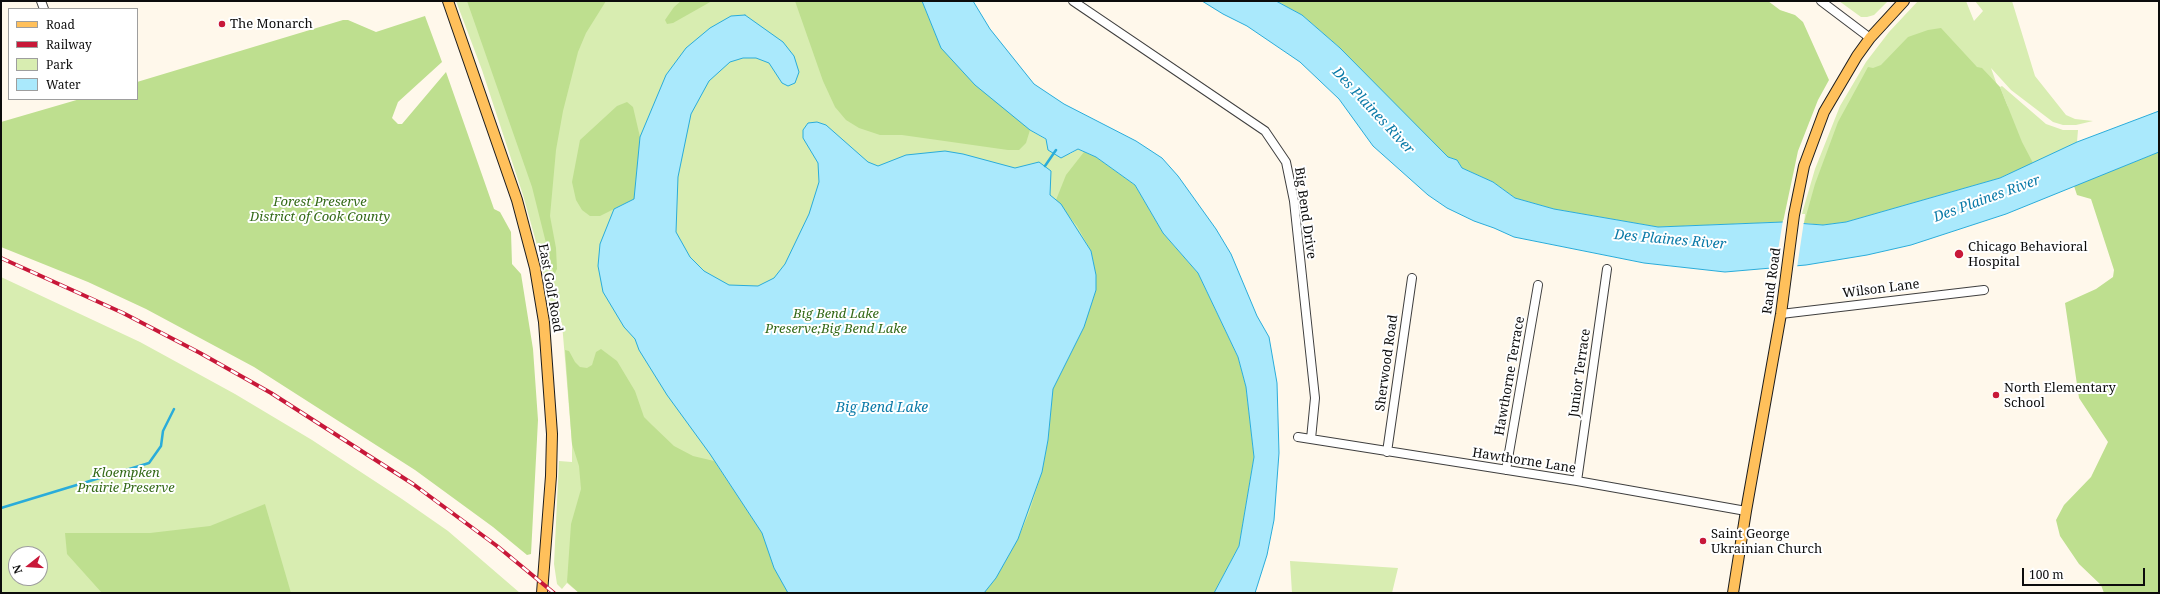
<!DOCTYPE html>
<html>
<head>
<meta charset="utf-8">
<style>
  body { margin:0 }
  #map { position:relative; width:2160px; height:594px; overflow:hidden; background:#fff8eb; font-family:"Noto Serif",serif }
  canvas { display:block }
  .frame { position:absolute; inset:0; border:2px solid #0c0c0c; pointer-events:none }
  .legend { position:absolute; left:8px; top:8px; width:130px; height:92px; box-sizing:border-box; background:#fff; border:1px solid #9e9e9e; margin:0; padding:5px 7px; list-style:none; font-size:12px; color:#0c0c0c }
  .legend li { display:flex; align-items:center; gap:8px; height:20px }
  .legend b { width:20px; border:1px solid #9e9e9e }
  .north { position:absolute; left:8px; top:546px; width:40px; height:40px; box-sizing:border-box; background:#fff; border:1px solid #9e9e9e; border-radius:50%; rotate:253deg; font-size:11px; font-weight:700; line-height:16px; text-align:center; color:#0c0c0c }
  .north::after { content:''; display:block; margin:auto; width:14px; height:18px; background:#c81839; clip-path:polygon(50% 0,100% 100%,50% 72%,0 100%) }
  .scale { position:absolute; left:2022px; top:568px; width:123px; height:18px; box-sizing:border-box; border:2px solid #0c0c0c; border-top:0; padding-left:5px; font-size:12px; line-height:14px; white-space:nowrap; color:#0c0c0c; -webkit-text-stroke:3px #fff; paint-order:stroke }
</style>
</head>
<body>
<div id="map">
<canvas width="2160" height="594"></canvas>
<div class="frame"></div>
<ul class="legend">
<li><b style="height:5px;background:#ffc05b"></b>Road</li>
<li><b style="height:5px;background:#c81839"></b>Railway</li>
<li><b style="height:11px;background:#d8edb1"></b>Park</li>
<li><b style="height:11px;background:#aae9fc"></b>Water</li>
</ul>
<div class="north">N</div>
<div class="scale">100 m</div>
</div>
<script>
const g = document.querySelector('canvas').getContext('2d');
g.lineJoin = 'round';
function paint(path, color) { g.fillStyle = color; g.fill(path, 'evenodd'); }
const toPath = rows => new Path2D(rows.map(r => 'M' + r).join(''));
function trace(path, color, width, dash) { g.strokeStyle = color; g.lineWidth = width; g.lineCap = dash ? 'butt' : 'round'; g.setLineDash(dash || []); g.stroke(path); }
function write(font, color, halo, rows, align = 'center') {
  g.font = font + ' "Noto Serif",serif'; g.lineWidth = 4; g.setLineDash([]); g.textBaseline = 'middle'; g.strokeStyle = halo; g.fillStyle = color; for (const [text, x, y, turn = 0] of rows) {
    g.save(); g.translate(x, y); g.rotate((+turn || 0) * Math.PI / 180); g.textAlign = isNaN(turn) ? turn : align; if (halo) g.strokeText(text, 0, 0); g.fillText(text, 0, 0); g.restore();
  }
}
paint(toPath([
  [456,1,922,1,941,48,1030,130,1070,154,1078,149,1096,157,1214,593,579,593,567,583,562,589,557,584,554,564,559,461,572,462,572,444,562,323,550,307,540,256,523,195,482,70],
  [1839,1,1888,1,1874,15,1867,17,1861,17],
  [1918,1,1966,1,1974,21,1983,11,1975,1,2012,1,2035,76,2066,115,2075,119,2093,121,2076,125,2063,125,2053,122,2011,90,1991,68,2002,99,2008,107,2000,87,2002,86,2046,124,2063,130,2078,130,2077,142,2026,167,1804,223,1805,214,1802,214,1803,210,1815,169,1840,106,1866,62,1889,32],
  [1,277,140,342,235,394,312,440,402,499,448,531,520,593,1,593],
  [16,554,40,554,40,578,16,578],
  [1290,561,1398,568,1392,593,1292,593]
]), '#d8edb1');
paint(toPath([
  [467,1,606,1,586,33,578,52,563,111,556,150,550,216,556,248,557,269,554,275,532,187],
  [681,1,712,1,673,23,667,24,665,20,674,7],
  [795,1,922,1,941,48,1030,130,1026,143,1019,150,1008,150,902,135,880,135,859,128,846,120,835,107,823,81],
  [1276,1,1768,1,1780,10,1795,15,1803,22,1829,80,1818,100,1798,151,1783,222,1658,227,1554,209,1515,198,1493,182,1462,168,1457,160,1448,157,1403,114,1340,48,1302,15],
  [425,16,442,62,398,102,392,118,398,124,402,124,446,72,494,209,500,212,511,232,512,264,521,274,533,349,538,420,531,554,527,555,493,527,415,470,254,367,146,309,88,282,1,247,1,122,80,99,137,99,137,82,343,20,348,20,376,32],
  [1941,28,1977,67,1982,68,2000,87,2022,142,2033,163,2000,178,1846,222,1823,225,1804,223,1815,184,1838,122,1868,67,1873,68,1881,65,1908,37,1928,30],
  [627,102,633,107,640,137,634,199,600,216,590,216,582,210,576,200,572,182,580,140,617,106],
  [1084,152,1096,157,1135,185,1163,233,1198,273,1238,357,1246,387,1254,457,1239,546,1214,593,984,593,996,578,1018,539,1029,513,1042,472,1048,440,1053,389,1084,327,1096,290,1096,275,1091,251,1077,226,1056,200,1066,175],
  [2159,152,2159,593,2104,593,2101,585,2079,564,2060,536,2056,520,2064,505,2091,477,2108,442,2079,398,2065,303,2096,289,2113,277,2114,270,2091,199,2077,195,2074,186],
  [601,349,617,361,635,391,644,417,652,425,674,446,693,456,714,461,762,533,774,568,788,593,579,593,567,582,571,524,581,489,579,466,572,444,565,350,569,351,575,362,580,367,587,368,592,365,596,352],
  [265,504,291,593,102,593,67,554,65,533,150,533,210,526]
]), '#bedf8f');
const water = toPath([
  [922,1,973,1,990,29,1034,84,1064,104,1136,141,1162,158,1178,176,1216,229,1231,254,1257,316,1269,337,1277,383,1279,453,1274,520,1267,555,1255,593,1214,593,1239,546,1254,457,1246,387,1238,357,1198,273,1163,233,1135,185,1096,157,1078,149,1061,158,1048,150,1046,139,1030,130,975,85,941,48,922,1],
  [1202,1,1276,1,1302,15,1340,48,1448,157,1457,160,1462,168,1493,182,1515,198,1554,209,1658,227,1783,222,1823,225,1846,222,2000,178,2077,142,2159,111,2159,152,2006,214,1911,245,1867,255,1806,265,1725,272,1644,263,1514,237,1494,228,1474,221,1447,208,1428,195,1373,146,1339,99,1300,62,1247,26,1223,14,1202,1],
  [745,15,783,42,794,56,799,72,795,83,788,86,782,83,769,63,756,58,743,58,730,62,709,81,691,114,678,177,676,232,690,257,704,271,729,285,758,286,774,278,785,264,809,214,819,182,818,163,803,138,803,130,808,123,817,122,826,125,868,162,878,166,906,155,945,151,963,154,1015,168,1039,162,1051,171,1050,195,1061,204,1091,251,1096,275,1096,290,1084,327,1053,389,1048,440,1042,472,1018,539,996,578,984,593,788,593,774,568,762,533,710,454,667,395,639,350,635,339,624,327,603,292,598,266,600,244,614,209,634,199,640,137,666,75,686,48,710,28,731,16,745,15]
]);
paint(water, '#aae9fc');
trace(water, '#2aacda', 1);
paint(toPath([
  [1783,220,1804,221,1797,268,1775,269]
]), '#fff8eb');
trace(toPath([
  [1045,166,1056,150],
  [1,508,149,463,161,446,163,431,174,409]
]), '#2aacda', 2.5);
const minor = toPath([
  [41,1,44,9],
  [1073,1,1265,131,1286,162,1294,201,1315,398,1311,439],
  [1821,1,1870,38],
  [1781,314,1984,290],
  [1298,437,1577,481,1746,511],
  [1387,452,1412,278],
  [1506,470,1538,285],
  [1577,481,1607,269]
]);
const major = toPath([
  [448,1,517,200,535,268,544,322,552,434,551,476,542,593],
  [1733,593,1746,511,1781,314,1794,215,1804,166,1824,112,1857,56,1870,38,1904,1]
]);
trace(minor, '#3f3f3f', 10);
trace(major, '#1d1d1d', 12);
trace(minor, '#fff', 8);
trace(major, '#ffc05b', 10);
const rail = toPath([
  [1,258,123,313,200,353,271,393,413,484,497,546,554,593]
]);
trace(rail, '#c81839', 4);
trace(rail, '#fff', 2.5, [8]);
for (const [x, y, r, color] of [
  [222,24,4,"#c81839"],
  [1959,254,5,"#c81839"],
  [1996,395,4,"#c81839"],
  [1703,541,4,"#c81839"]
]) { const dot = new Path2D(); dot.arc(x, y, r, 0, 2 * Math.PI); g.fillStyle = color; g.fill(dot); trace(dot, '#fff', 1.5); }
write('13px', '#0c0c0c', '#fff', [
  ["The Monarch",230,24],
  ["Chicago Behavioral",1968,247],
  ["Hospital",1968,262],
  ["North Elementary",2004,388],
  ["School",2004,403],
  ["Saint George",1711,534],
  ["Ukrainian Church",1711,549]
], 'left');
write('italic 13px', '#336917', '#fff', [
  ["Forest Preserve",320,202],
  ["District of Cook County",320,217],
  ["Big Bend Lake",836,314],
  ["Preserve;Big Bend Lake",836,329],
  ["Kloempken",126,473],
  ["Prairie Preserve",126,488]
]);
write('13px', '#0c0c0c', '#fff', [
  ["Big Bend Drive",1305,213,82],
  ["Rand Road",1772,281,-82],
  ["East Golf Road",550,288,80],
  ["Wilson Lane",1881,289,-7],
  ["Sherwood Road",1387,363,-82],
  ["Junior Terrace",1580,373,-82],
  ["Hawthorne Terrace",1510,376,-80],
  ["Hawthorne Lane",1524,461,9]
]);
write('italic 14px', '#0a7aa8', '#fff', [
  ["Des Plaines River",1373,111,47],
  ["Des Plaines River",1987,199,-20],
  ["Des Plaines River",1670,240,5],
  ["Big Bend Lake",882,408]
]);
</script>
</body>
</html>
